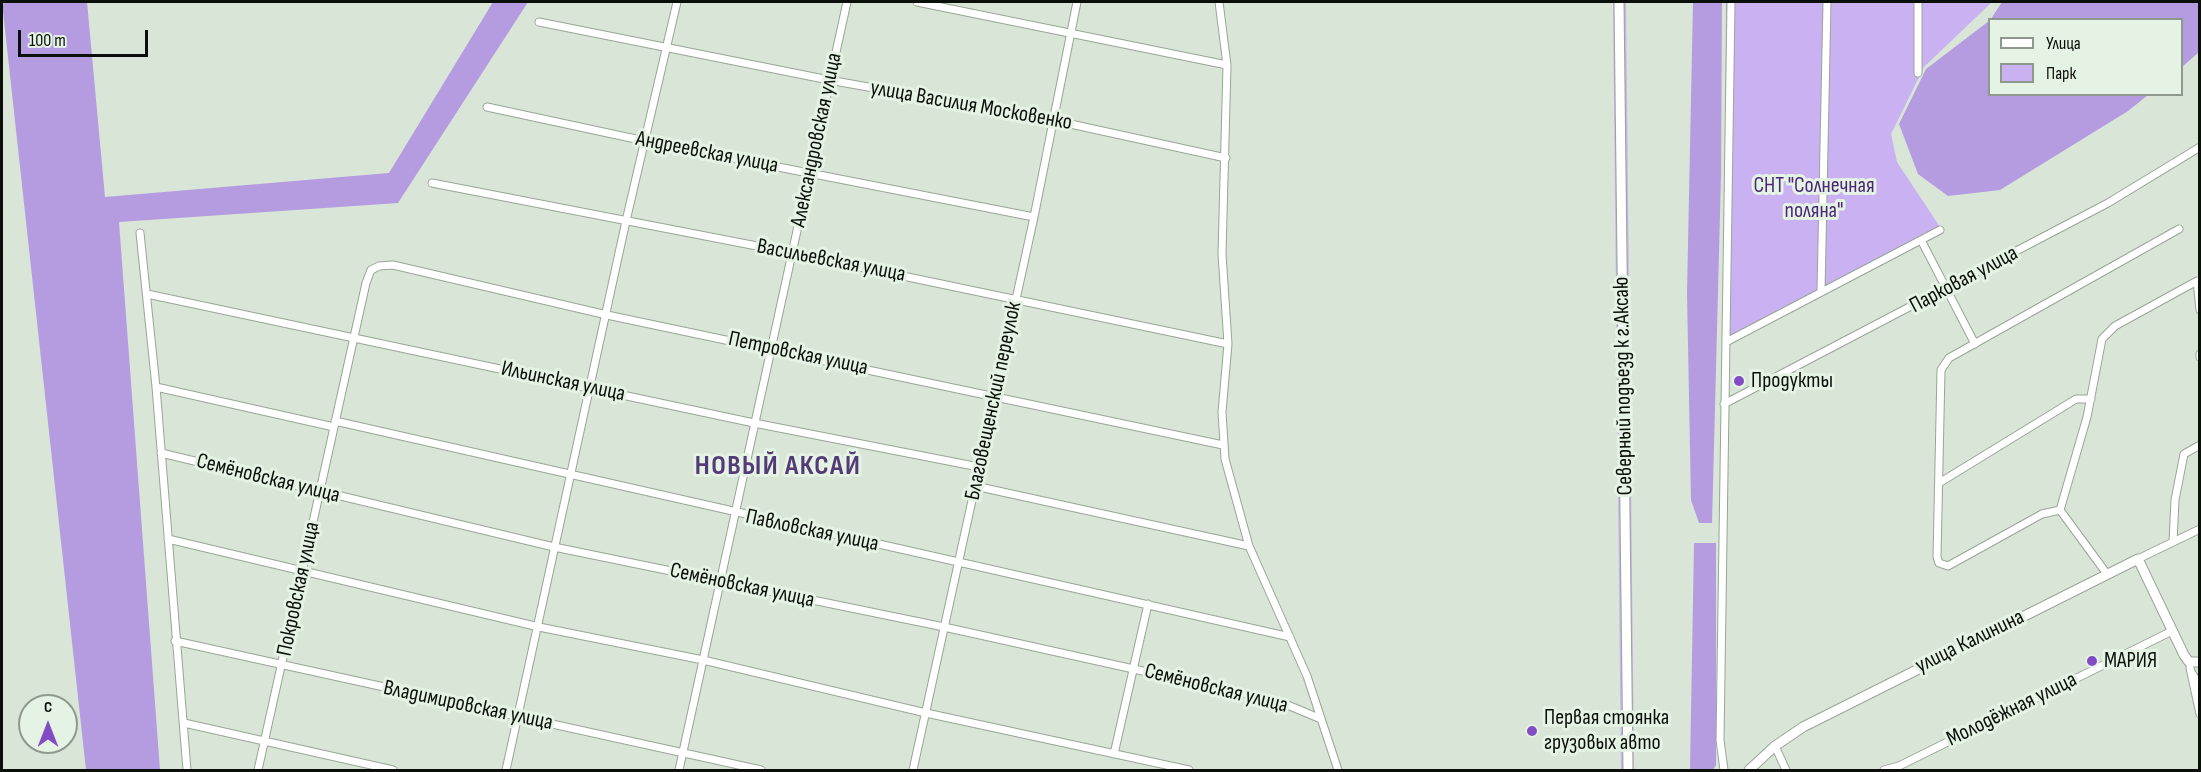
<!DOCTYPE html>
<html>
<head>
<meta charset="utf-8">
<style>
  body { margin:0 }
  #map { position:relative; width:2201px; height:772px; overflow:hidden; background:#d8e5d7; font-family:"Sofia Sans Condensed",sans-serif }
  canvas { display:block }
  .frame { position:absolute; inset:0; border:3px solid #0b0f0a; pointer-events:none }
  .legend { position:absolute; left:1988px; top:18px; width:195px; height:78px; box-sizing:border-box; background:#e5f3e4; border:2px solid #8e988d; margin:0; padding:8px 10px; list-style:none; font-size:18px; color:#0b0f0a }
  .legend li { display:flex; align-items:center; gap:12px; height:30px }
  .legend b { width:30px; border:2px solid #8e988d }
  .north { position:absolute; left:18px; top:694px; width:60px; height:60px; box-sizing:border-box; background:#e5f3e4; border:2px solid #8e988d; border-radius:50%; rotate:0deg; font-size:16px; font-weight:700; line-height:24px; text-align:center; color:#0b0f0a }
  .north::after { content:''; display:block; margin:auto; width:21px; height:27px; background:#824cc4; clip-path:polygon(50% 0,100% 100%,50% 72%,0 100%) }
  .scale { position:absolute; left:18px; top:30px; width:130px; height:27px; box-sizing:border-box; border:3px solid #0b0f0a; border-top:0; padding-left:8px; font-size:18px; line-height:21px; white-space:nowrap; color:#0b0f0a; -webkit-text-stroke:4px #e5f3e4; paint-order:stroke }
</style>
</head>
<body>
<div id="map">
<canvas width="2201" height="772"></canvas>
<div class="frame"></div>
<ul class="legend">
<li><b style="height:8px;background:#fff"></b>Улица</li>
<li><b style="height:16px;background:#c9b1f2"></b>Парк</li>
</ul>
<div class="north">С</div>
<div class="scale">100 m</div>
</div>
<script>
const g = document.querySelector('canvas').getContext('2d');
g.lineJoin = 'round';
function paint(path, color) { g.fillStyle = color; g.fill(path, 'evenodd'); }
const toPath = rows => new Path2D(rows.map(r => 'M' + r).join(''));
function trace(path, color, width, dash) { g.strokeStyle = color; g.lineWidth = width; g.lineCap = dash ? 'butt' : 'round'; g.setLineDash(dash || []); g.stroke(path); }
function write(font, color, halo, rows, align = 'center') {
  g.font = font + ' "Sofia Sans Condensed",sans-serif'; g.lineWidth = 6; g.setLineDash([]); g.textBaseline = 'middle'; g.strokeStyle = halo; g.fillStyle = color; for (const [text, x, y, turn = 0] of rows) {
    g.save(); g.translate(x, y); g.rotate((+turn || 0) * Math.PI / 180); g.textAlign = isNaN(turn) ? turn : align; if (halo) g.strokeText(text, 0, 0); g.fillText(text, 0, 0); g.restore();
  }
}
paint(toPath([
  [1613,2,1616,2,1624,770,1621,770],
  [1623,2,1626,2,1634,770,1632,770],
  [1726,2,1992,2,1924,67,1891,134,1897,162,1944,233,1724,347]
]), '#c9b1f2');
paint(toPath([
  [2,2,87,2,105,197,389,173,493,2,528,2,398,203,119,222,160,770,86,770],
  [1693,2,1722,2,1721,175,1712,523,1699,523,1691,500,1687,293],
  [2002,2,2199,2,2199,52,2182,67,2182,20,1991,19],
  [1989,21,1990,94,2148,95,2128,111,2000,190,1948,196,1918,174,1899,124,1926,69],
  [1694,543,1716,543,1716,765,1713,770,1690,770]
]), '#b59be0');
const street = toPath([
  [917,2,1227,65],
  [1219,2,1227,65,1222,254,1228,344,1222,412,1225,459,1249,546,1307,676,1338,770],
  [539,22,829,80,1052,120,1226,158],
  [1918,73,1918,2],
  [487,107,645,141,1034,217],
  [432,183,793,253,1228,344],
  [140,233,156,387,187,770],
  [1921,240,1975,344],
  [1821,291,1827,2],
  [147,294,754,423,979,467],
  [1728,341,1940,230],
  [2200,354,2200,357],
  [156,387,334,427],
  [1724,404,2108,203,2200,147],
  [335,421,1290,637],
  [161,453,554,547,944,627,1278,701,1321,719],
  [1939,483,2076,399,2091,399],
  [975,486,1249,546],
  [2060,510,2042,514,1948,566,1939,563,1937,557,1941,370,1949,358,2179,229],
  [168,539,539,627,703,660,926,713,1189,770],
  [2173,542,2175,500,2184,454,2200,445],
  [2138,559,2200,529],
  [2107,574,2060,510,2087,417,2102,339,2115,326,2197,281,2200,310],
  [175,641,761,770],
  [2190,668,2200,714],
  [2192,673,2200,686],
  [184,723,393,770],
  [1775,746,1786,770],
  [1114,754,1148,604],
  [258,770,366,283,371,270,379,266,393,265,607,315,1223,445],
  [506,770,626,221,677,2],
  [679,770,847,2],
  [913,770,1034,217,1077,2],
  [1724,770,1720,740,1731,2],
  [1884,770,1899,766,2172,631]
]);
const secondary = toPath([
  [1619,2,1628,770],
  [1749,770,1775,746,1803,727,2138,559,2184,655,2189,662,2200,662]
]);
trace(street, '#99a597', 9);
trace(secondary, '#99a597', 11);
trace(street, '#fff', 7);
trace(secondary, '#fff', 9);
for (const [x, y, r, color] of [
  [1739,381,6,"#824cc4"],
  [2092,661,6,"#824cc4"],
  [1532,731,6,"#824cc4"]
]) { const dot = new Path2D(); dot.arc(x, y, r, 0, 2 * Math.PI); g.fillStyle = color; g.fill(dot); trace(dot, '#e5f3e4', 2); }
write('22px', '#0b0f0a', '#e5f3e4', [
  ["улица Василия Московенко",971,106,10],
  ["Александровская улица",817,140,-78],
  ["Андреевская улица",707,153,11],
  ["Васильевская улица",831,261,11],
  ["Парковая улица",1964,280,-28],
  ["Петровская улица",798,354,12],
  ["Ильинская улица",563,382,12],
  ["Северный подъезд к г.Аксаю",1624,386,-91],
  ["Благовещенский переулок",994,401,-78],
  ["Семёновская улица",268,479,14],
  ["Павловская улица",812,531,12],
  ["Семёновская улица",742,586,12],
  ["Покровская улица",299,589,-78],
  ["улица Калинина",1970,642,-26],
  ["Семёновская улица",1216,689,14],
  ["Владимировская улица",468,706,12],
  ["Молодёжная улица",2012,710,-26]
]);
write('22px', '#4c2777', '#e5f3e4', [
  ["СНТ \"Солнечная",1814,186],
  ["поляна\"",1814,211]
]);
write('22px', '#0b0f0a', '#e5f3e4', [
  ["Продукты",1751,381],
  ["МАРИЯ",2104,661],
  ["Первая стоянка",1544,718],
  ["грузовых авто",1544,743]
], 'left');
g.letterSpacing = '1.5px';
write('bold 28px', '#543b77', '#e5f3e4', [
  ["НОВЫЙ АКСАЙ",778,467]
]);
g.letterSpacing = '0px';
</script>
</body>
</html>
